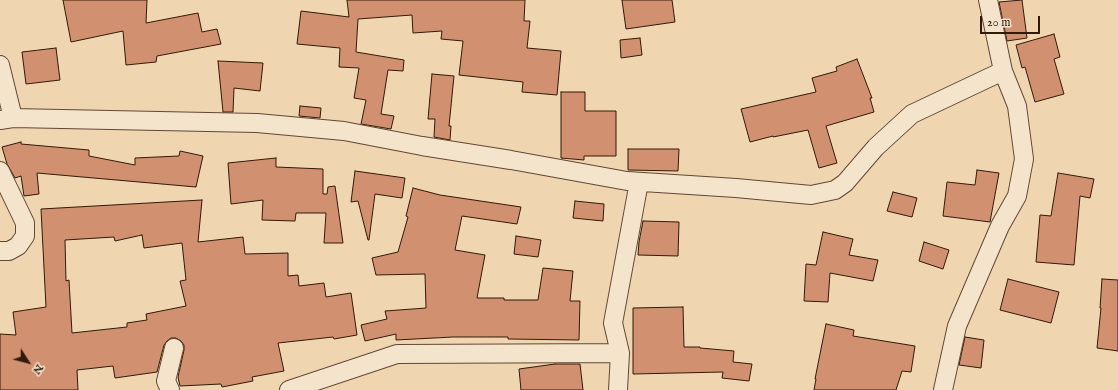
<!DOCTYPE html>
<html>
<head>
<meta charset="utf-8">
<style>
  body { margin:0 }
  #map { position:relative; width:1118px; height:390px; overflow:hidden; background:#efd6b0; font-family:"IM FELL English",serif }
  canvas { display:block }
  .north { position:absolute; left:8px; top:342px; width:40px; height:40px; -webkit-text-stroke:3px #f5e4cc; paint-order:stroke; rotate:126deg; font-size:11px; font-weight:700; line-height:16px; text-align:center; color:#32190a }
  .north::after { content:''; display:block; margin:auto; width:14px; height:18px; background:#32190a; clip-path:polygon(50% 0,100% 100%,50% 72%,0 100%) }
  .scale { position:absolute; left:980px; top:16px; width:60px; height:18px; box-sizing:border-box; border:2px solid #32190a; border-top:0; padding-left:5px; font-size:12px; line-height:14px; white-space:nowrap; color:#32190a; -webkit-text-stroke:3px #f5e4cc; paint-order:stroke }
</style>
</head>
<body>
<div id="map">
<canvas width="1118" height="390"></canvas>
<div class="north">N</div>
<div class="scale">20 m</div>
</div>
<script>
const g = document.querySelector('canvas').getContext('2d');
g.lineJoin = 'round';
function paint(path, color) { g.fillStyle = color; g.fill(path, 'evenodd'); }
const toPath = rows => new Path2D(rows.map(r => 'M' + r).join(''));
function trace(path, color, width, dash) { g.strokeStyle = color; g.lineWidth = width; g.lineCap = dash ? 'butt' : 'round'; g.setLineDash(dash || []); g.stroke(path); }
const building = toPath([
  [63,0,147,0,146,23,198,13,202,32,217,29,221,44,157,56,156,62,126,65,123,31,71,42,63,0],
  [347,0,525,0,524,21,530,21,527,48,561,51,557,95,522,92,523,82,459,75,463,41,441,39,442,31,413,33,412,15,358,19,356,52,404,60,403,71,388,70,381,114,394,116,391,129,361,124,366,100,354,98,359,68,339,67,340,48,297,44,301,11,349,17,347,0],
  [622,0,672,0,675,22,626,29,622,0],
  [1022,0,1027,38,1007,41,999,2,1022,0],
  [1054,34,1060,57,1054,59,1064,94,1035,102,1025,67,1022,68,1016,45,1054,34],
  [640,38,642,55,621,58,620,40,640,38],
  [56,48,60,80,26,84,22,52,56,48],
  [857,59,872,98,870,98,874,112,826,126,837,163,819,168,808,130,773,137,773,136,750,142,741,109,816,92,812,78,837,71,836,67,857,59],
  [218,61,263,63,260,91,234,88,233,112,223,112,218,61],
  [432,74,454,76,449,126,451,126,450,140,434,137,435,119,428,119,432,74],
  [561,92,585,92,585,111,616,111,616,156,584,156,584,160,561,158,561,92],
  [300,106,321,108,320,118,299,116,300,106],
  [21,142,21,144,89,150,89,156,135,165,135,158,179,156,180,151,203,156,196,187,37,173,39,194,24,196,21,176,15,178,7,164,2,147,21,142],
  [628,149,679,149,678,171,628,170,628,149],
  [276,158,276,167,323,169,323,194,327,194,328,187,335,186,343,243,324,243,326,213,296,213,295,221,262,220,263,200,231,204,228,163,276,158],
  [977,170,999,173,990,222,943,216,947,182,975,185,977,170],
  [355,171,405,178,402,198,375,194,369,240,368,240,358,201,351,202,355,171],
  [1058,173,1094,179,1090,198,1080,196,1074,265,1036,262,1040,215,1051,216,1058,173],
  [413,188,440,195,521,207,517,224,462,216,455,250,485,255,477,298,504,298,504,300,538,300,543,268,573,271,570,301,580,301,579,340,508,339,508,337,453,337,396,340,396,334,365,341,361,325,387,319,385,311,426,308,425,274,376,275,372,258,398,252,408,217,406,216,413,188],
  [893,192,917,198,912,217,887,211,893,192],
  [202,200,198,242,243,237,245,254,288,253,288,276,298,275,299,286,324,283,326,297,351,293,357,335,334,339,333,337,278,343,284,371,252,377,253,381,222,387,221,384,180,386,178,377,184,350,184,345,181,341,176,338,171,338,167,341,164,345,157,372,115,378,113,366,77,370,78,390,0,390,0,334,16,335,13,312,46,307,41,209,202,200],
  [142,235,144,248,182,243,186,280,180,281,186,306,146,314,147,320,127,323,127,327,72,333,69,280,66,281,65,240,114,237,115,241,142,235],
  [575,201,604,204,603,221,573,218,575,201],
  [643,221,679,222,678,256,638,255,639,242,643,221],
  [823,232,853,239,849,255,878,260,873,281,830,273,828,302,804,301,806,264,816,265,823,232],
  [516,236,541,240,538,257,514,254,516,236],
  [924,242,949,250,943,269,919,261,924,242],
  [1008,279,1059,292,1051,323,1000,310,1008,279],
  [1102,279,1118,280,1118,351,1097,348,1101,308,1100,308,1102,279],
  [683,307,684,347,700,347,700,348,734,351,733,362,752,364,749,381,722,378,723,372,633,374,633,308,683,307],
  [826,324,854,330,853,336,915,346,911,372,902,371,896,390,814,390,816,379,815,379,826,324],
  [965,337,984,340,981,368,959,365,965,337],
  [555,364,580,364,583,390,521,390,519,369,555,364]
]);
paint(building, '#d1906f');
trace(building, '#32190a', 1);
const minor = toPath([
  [0,65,13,118],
  [0,120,13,118,257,123,344,131,422,146,511,160,627,181,736,188,811,195,835,190,845,183,876,147,912,114,1003,71],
  [0,171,25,223,25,236,18,246,9,251,0,251],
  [170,390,166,381,174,348],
  [289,390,397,354,620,353],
  [618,390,620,353,613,323,639,182],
  [943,390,957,326,1000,226,1017,196,1024,159,1017,106,1003,71,988,0]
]);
trace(minor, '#614834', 20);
trace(minor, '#f5e4cc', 18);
</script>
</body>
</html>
